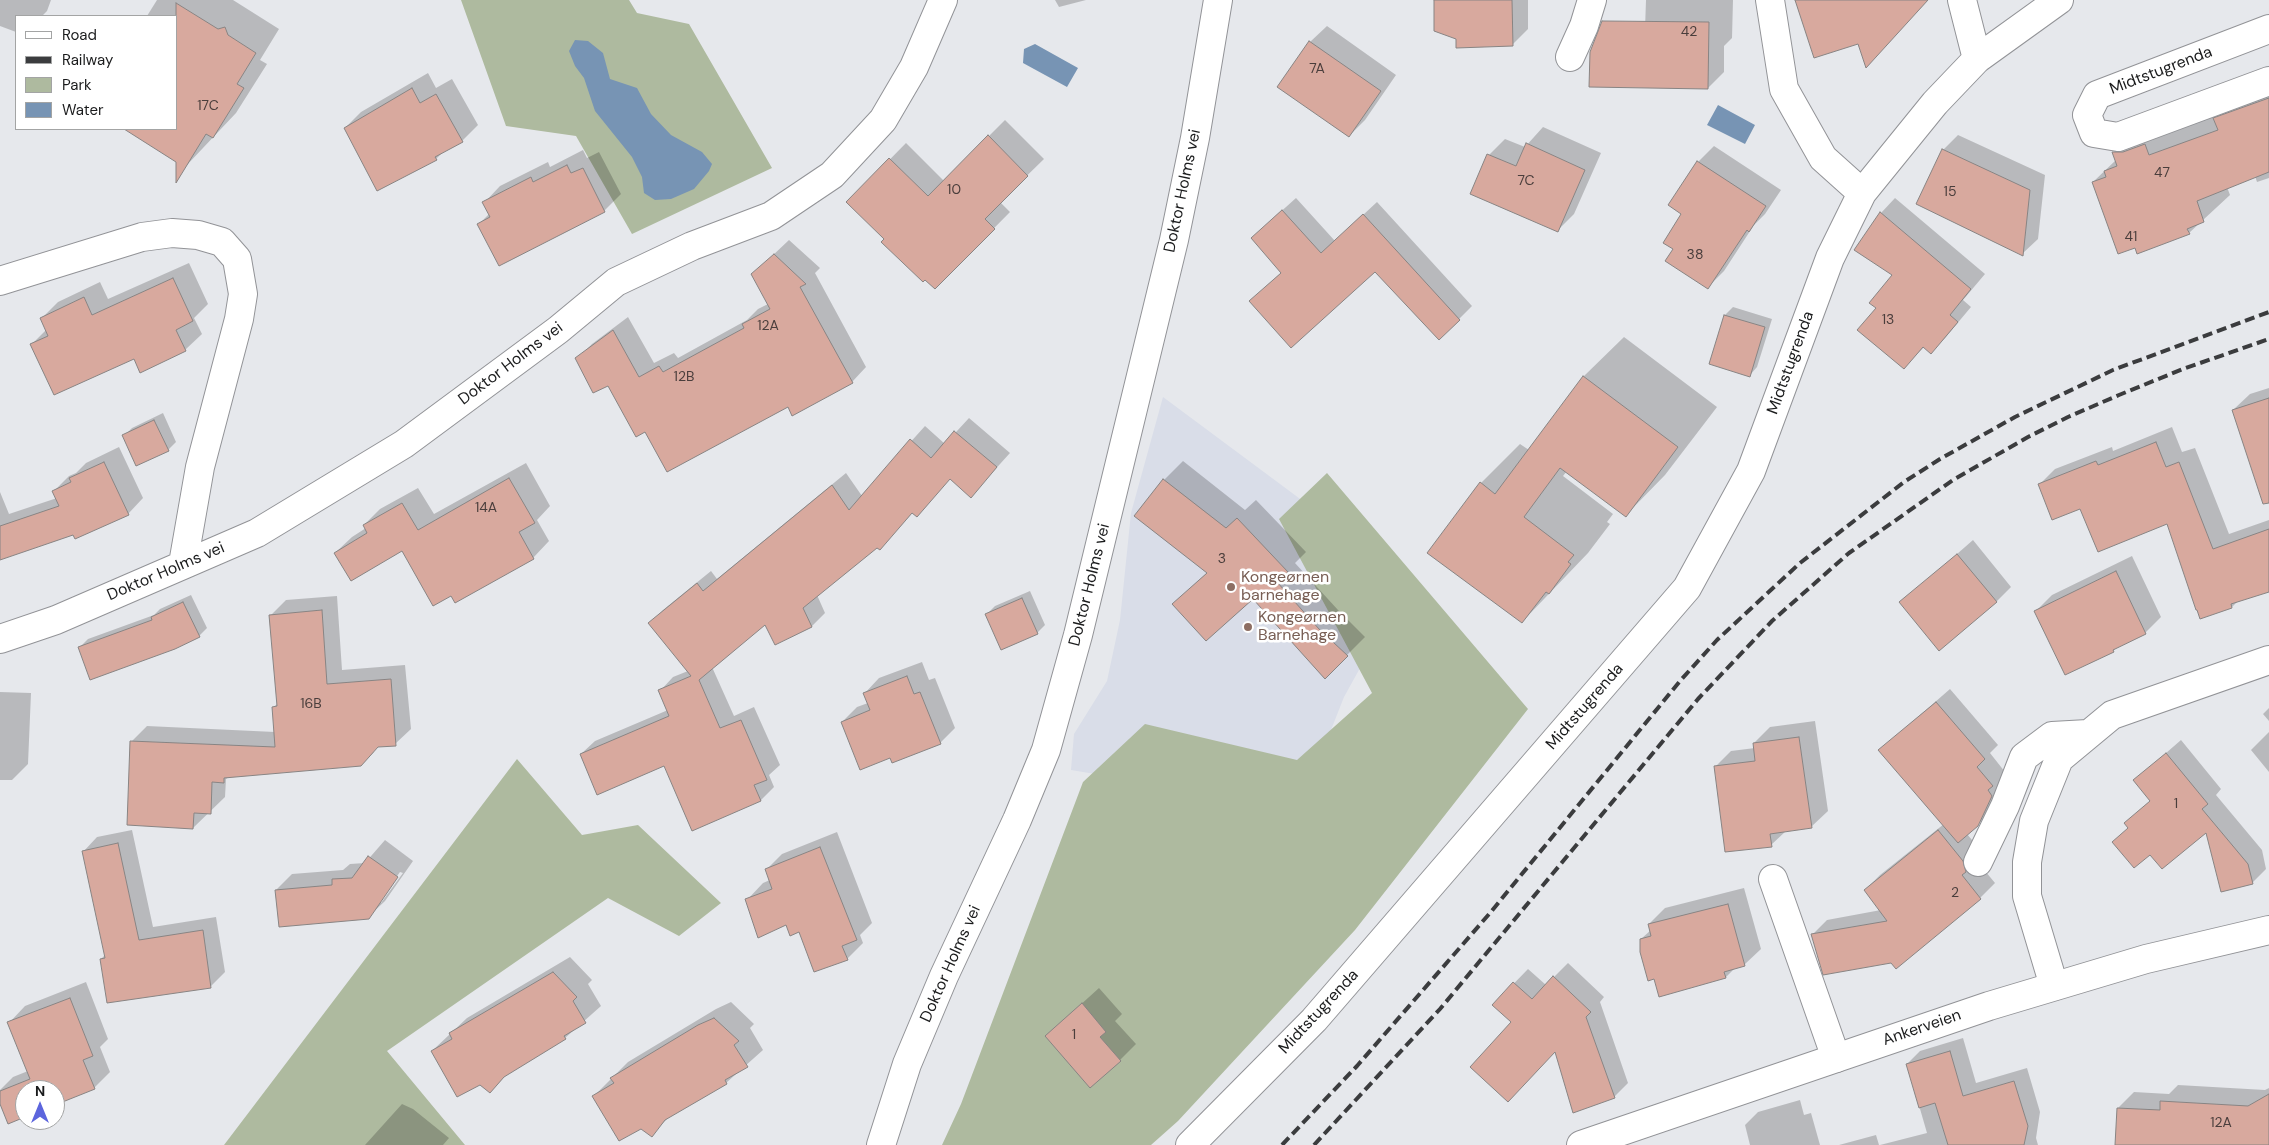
<!DOCTYPE html>
<html>
<head>
<meta charset="utf-8">
<style>
  body { margin:0 }
  #map { position:relative; width:2269px; height:1145px; overflow:hidden; background:#e6e8ec; font-family:"DM Sans",sans-serif }
  canvas { display:block }
  .legend { position:absolute; left:15px; top:15px; width:162px; height:115px; box-sizing:border-box; background:#fff; border:1px solid #a3a4a4; margin:0; padding:6px 9px; list-style:none; font-size:15px; color:#1a1b1c }
  .legend li { display:flex; align-items:center; gap:10px; height:25px }
  .legend b { width:25px; border:1px solid #a3a4a4 }
  .north { position:absolute; left:15px; top:1080px; width:50px; height:50px; box-sizing:border-box; background:#fff; border:1px solid #a3a4a4; border-radius:50%; rotate:0deg; font-size:14px; font-weight:700; line-height:20px; text-align:center; color:#1a1b1c }
  .north::after { content:''; display:block; margin:auto; width:18px; height:22px; background:#5c65dd; clip-path:polygon(50% 0,100% 100%,50% 72%,0 100%) }
</style>
</head>
<body>
<div id="map">
<canvas width="2269" height="1145"></canvas>
<ul class="legend">
<li><b style="height:6px;background:#fff"></b>Road</li>
<li><b style="height:6px;background:#3b3c3e"></b>Railway</li>
<li><b style="height:14px;background:#aeba9f"></b>Park</li>
<li><b style="height:14px;background:#7794b4"></b>Water</li>
</ul>
<div class="north">N</div>
</div>
<script>
const g = document.querySelector('canvas').getContext('2d');
g.lineJoin = 'round';
function paint(path, color) { g.fillStyle = color; g.fill(path, 'evenodd'); }
const toPath = rows => new Path2D(rows.map(r => 'M' + r).join(''));
function trace(path, color, width, dash) { g.strokeStyle = color; g.lineWidth = width; g.lineCap = dash ? 'butt' : 'round'; g.setLineDash(dash || []); g.stroke(path); }
function write(font, color, halo, rows, align = 'center') {
  g.font = font + ' "DM Sans",sans-serif'; g.lineWidth = 5; g.setLineDash([]); g.textBaseline = 'middle'; g.strokeStyle = halo; g.fillStyle = color; for (const [text, x, y, turn = 0] of rows) {
    g.save(); g.translate(x, y); g.rotate((+turn || 0) * Math.PI / 180); g.textAlign = isNaN(turn) ? turn : align; if (halo) g.strokeText(text, 0, 0); g.fillText(text, 0, 0); g.restore();
  }
}
paint(toPath([
  [1163,397,1393,568,1365,659,1344,697,1329,735,1257,801,1071,770,1074,734,1107,681,1120,620,1131,513]
]), '#d9dde8');
paint(toPath([
  [461,0,629,0,637,13,689,24,772,168,632,234,576,136,506,126],
  [1327,473,1528,709,1355,930,1178,1121,1151,1145,942,1145,961,1104,1083,782,1145,724,1297,760,1372,693,1279,519],
  [517,759,582,835,638,825,721,903,679,936,608,898,387,1051,465,1145,224,1145]
]), '#aeba9f');
paint(toPath([
  [575,40,588,41,603,53,610,79,637,88,651,114,671,135,702,152,712,164,709,171,694,189,671,199,655,200,644,193,642,177,632,157,595,111,584,78,575,66,569,51],
  [1035,44,1078,68,1067,87,1023,63,1024,49],
  [1718,105,1755,125,1745,144,1707,125]
]), '#7794b4');
paint(toPath([
  [0,0,51,0,47,11,42,16,16,16,16,32,0,26],
  [157,0,233,0,279,29,260,60,267,64,236,113,186,166,130,129,176,129,176,16,147,16],
  [1055,0,1086,0,1059,7],
  [1435,0,1528,0,1528,29,1512,45,1458,38],
  [1646,0,1733,0,1732,38,1724,46,1724,72,1708,88,1645,29],
  [1327,26,1396,75,1365,120,1349,136,1279,87,1310,42],
  [428,73,436,88,452,79,478,125,462,141,445,150,436,159,377,190,345,128,361,112],
  [2269,82,2269,178,2257,182,2255,176,2227,187,2230,195,2189,233,2093,182,2116,160,2114,152,2140,126],
  [1005,120,1044,159,1000,202,1010,212,935,288,848,202,906,143,944,181],
  [1543,127,1601,153,1574,214,1558,230,1489,155,1505,139,1525,147],
  [1958,135,2045,175,2038,239,2022,254,1943,150],
  [1714,146,1781,190,1765,214,1754,225,1724,271,1708,287,1674,249,1698,162],
  [583,150,587,158,599,152,621,194,604,211,499,264,479,224,489,214,484,203,500,186,548,162,550,167],
  [1296,198,1335,241,1377,202,1472,306,1459,319,1375,271,1264,288,1282,272,1266,225],
  [1895,198,1985,274,1963,300,1971,307,1945,338,1931,352,1924,347,1904,367,1877,308,1894,275,1881,213],
  [789,240,820,268,815,273,866,367,852,382,788,405,646,430,609,384,577,359,592,344,628,317,654,363,674,353,678,358,747,320,758,309,768,304,753,274],
  [189,263,208,304,194,318,202,334,185,350,134,357,32,344,47,329,42,318,58,302,100,282,108,299],
  [1733,307,1772,319,1757,367,1750,375,1711,364,1725,315],
  [1624,337,1717,407,1665,475,1626,515,1567,471,1563,476,1613,514,1607,522,1610,524,1588,553,1522,622,1481,483,1520,444,1529,450,1584,376],
  [2269,388,2269,489,2233,410,2250,394],
  [163,413,176,442,168,450,124,436,132,428],
  [969,418,1010,453,971,496,950,478,913,512,880,548,877,546,817,595,825,613,812,626,766,623,712,667,734,716,754,707,780,765,769,775,774,787,761,800,693,829,665,764,581,754,595,741,668,710,660,691,673,677,688,671,650,624,663,610,711,571,717,579,846,473,862,496,925,426,945,444],
  [2172,427,2182,452,2195,448,2229,534,2269,520,2269,591,2238,601,2232,607,2167,522,2081,507,2039,485,2055,469,2112,447,2113,451],
  [119,447,143,498,128,514,0,558,0,492,9,514,57,498,54,491,69,476,76,473,86,463],
  [1183,461,1245,510,1256,500,1306,552,1295,563,1338,610,1365,637,1325,677,1253,597,1193,586,1208,572,1164,480],
  [526,463,550,506,537,520,549,541,533,558,452,594,402,549,335,553,352,537,366,528,364,525,380,509,418,488,434,514],
  [1973,540,2011,587,1996,602,1901,603],
  [2132,556,2161,617,2145,633,2119,645,2113,651,2036,611,2052,595],
  [1030,591,1045,625,1037,633,987,614,995,606],
  [191,595,207,628,199,636,80,647,88,639,154,615,160,609],
  [337,596,342,670,405,665,411,729,395,744,381,741,372,752,374,752,361,765,229,777,226,779,225,797,193,828,132,741,147,726,275,732,274,707,278,703,271,615,286,600],
  [922,662,929,680,935,678,955,728,940,743,891,756,842,722,857,707,868,703,865,693,879,678],
  [1950,689,1998,745,1990,753,2005,772,2001,776,2005,782,1991,812,1967,834,1977,846,1976,860,1995,883,1980,898,1896,967,1892,961,1812,935,1827,920,1881,910,1865,890,1880,875,1944,824,1880,750],
  [0,692,31,693,28,764,12,780,0,780],
  [2269,708,2269,721,2263,714],
  [1815,721,1828,811,1811,827,1786,831,1771,845,1715,767,1731,751,1755,748,1754,743,1770,727],
  [2269,732,2269,772,2251,750],
  [2181,740,2221,789,2216,795,2262,850,2266,869,2252,883,2207,830,2129,827,2126,823,2151,800,2135,780],
  [132,830,153,927,216,917,225,972,211,986,108,1002,101,959,105,955,83,852,97,837],
  [837,832,872,923,860,935,863,943,847,959,747,900,763,883,770,880,766,870,782,854],
  [385,840,413,861,385,901,368,917,276,890,292,874,343,870,350,864,365,863],
  [400,872,403,873,381,903,378,903],
  [1744,888,1761,949,1744,965,1736,967,1726,977,1641,939,1651,930,1649,924,1665,908],
  [570,957,592,980,588,984,601,1006,565,1038,506,1075,490,1092,432,1051,467,1018],
  [1568,963,1604,997,1600,1002,1628,1083,1614,1097,1555,1051,1512,1022,1493,1005,1528,969,1546,985],
  [86,982,108,1039,100,1047,110,1072,94,1088,55,1104,55,1090,25,1090,25,1115,0,1101,0,1090,13,1077,28,1071,9,1023,25,1006],
  [1099,988,1122,1014,1115,1021,1136,1044,1120,1060,1046,1036],
  [731,1002,754,1024,750,1028,763,1050,726,1083,670,1116,651,1135,594,1096,628,1062,716,1009],
  [1963,1038,1976,1083,2027,1068,2040,1112,2036,1138,2038,1145,1880,1145,1927,1133,1907,1064,1920,1051],
  [2178,1085,2265,1090,2269,1088,2269,1145,2117,1145,2118,1108,2134,1092,2169,1094],
  [1800,1100,1804,1115,1811,1113,1820,1145,1750,1145,1745,1125,1758,1112],
  [402,1104,413,1109,449,1138,443,1145,365,1145],
  [1876,1135,1879,1145,1839,1145]
]), '#0003');
const building = toPath([
  [1434,0,1512,0,1513,46,1456,48,1456,39,1434,31,1434,0],
  [1795,0,1928,0,1866,68,1858,44,1814,58,1795,0],
  [176,3,218,29,225,27,228,35,256,53,237,84,244,88,213,138,206,134,176,183,176,162,124,129,176,129,176,3],
  [1602,21,1709,22,1708,89,1589,87,1590,52,1602,21],
  [1309,41,1381,91,1349,137,1277,87,1309,41],
  [412,88,420,103,436,94,463,142,435,157,437,160,377,191,344,128,412,88],
  [2269,98,2269,172,2197,201,2204,222,2187,229,2190,234,2137,254,2135,248,2118,254,2092,182,2106,177,2104,171,2117,166,2112,152,2123,152,2145,144,2149,155,2218,130,2213,118,2269,98],
  [988,135,1028,176,985,219,995,229,935,289,925,280,923,282,881,242,884,239,846,202,889,158,928,196,988,135],
  [1526,143,1585,170,1558,232,1470,194,1487,154,1516,166,1526,143],
  [1942,149,2030,190,2023,256,1916,204,1942,149],
  [1697,161,1766,206,1749,232,1747,230,1708,289,1665,261,1673,249,1663,243,1681,214,1668,205,1697,161],
  [567,165,571,173,583,168,605,212,499,266,477,224,490,217,482,202,531,177,533,182,567,165],
  [1282,210,1321,253,1363,214,1460,320,1439,340,1375,272,1291,348,1249,301,1281,273,1251,238,1282,210],
  [1880,212,1971,289,1950,315,1958,322,1931,354,1923,347,1904,369,1857,330,1876,308,1869,303,1892,275,1854,250,1880,212],
  [774,254,806,284,800,287,853,383,792,416,788,407,667,472,645,432,636,437,608,386,593,393,575,358,613,330,639,377,659,366,663,372,744,328,742,324,770,309,751,274,774,254],
  [173,278,193,321,176,330,186,351,140,373,134,359,54,395,30,344,48,336,40,318,84,297,92,315,173,278],
  [1724,315,1765,327,1750,377,1709,364,1724,315],
  [1583,376,1678,447,1626,517,1560,468,1524,517,1574,555,1568,562,1571,564,1549,594,1546,592,1522,623,1427,553,1480,482,1495,494,1583,376],
  [2269,398,2269,503,2263,504,2232,410,2269,398],
  [154,420,169,451,136,466,122,435,154,420],
  [954,431,997,467,971,498,950,479,917,517,912,513,880,550,877,548,803,608,812,627,775,645,765,625,699,680,720,728,741,720,767,780,754,785,761,801,692,831,664,766,597,795,580,754,669,716,658,690,691,676,648,623,697,583,703,591,832,485,849,510,910,439,931,458,954,431],
  [2156,442,2166,467,2179,462,2213,549,2269,529,2269,592,2231,604,2232,608,2200,619,2197,610,2196,610,2167,524,2098,552,2080,509,2052,520,2038,484,2096,461,2098,465,2156,442],
  [104,462,129,515,75,539,73,535,0,560,0,526,59,506,52,491,71,482,69,478,104,462],
  [509,478,535,523,519,532,534,559,455,603,451,596,433,606,402,551,351,581,334,553,367,533,363,525,402,503,418,530,509,478],
  [1163,479,1226,528,1237,518,1288,572,1277,582,1319,629,1348,656,1325,679,1253,599,1206,641,1172,604,1207,573,1134,516,1163,479],
  [1957,554,1997,602,1939,651,1899,602,1957,554],
  [2116,571,2146,634,2113,650,2114,652,2065,675,2034,611,2116,571],
  [1022,598,1038,634,1001,650,985,614,1022,598],
  [183,602,200,637,175,649,90,680,78,647,152,620,151,617,183,602],
  [322,610,327,684,391,679,396,746,378,747,361,766,224,778,224,783,212,782,211,814,194,813,193,829,127,825,130,741,275,747,272,707,277,706,269,615,322,610],
  [907,676,914,694,920,692,941,744,892,763,890,758,860,770,841,722,870,710,863,693,907,676],
  [1936,702,1985,759,1977,767,1993,786,1988,790,1992,796,1978,826,1958,843,1878,750,1936,702],
  [1799,737,1812,828,1770,834,1772,847,1725,852,1714,766,1755,761,1753,743,1799,737],
  [2166,753,2208,804,2202,809,2248,864,2253,884,2221,892,2206,833,2162,869,2150,855,2134,868,2112,842,2128,828,2124,823,2150,801,2133,780,2166,753],
  [1938,830,1963,861,1966,872,1962,875,1981,899,1896,969,1891,963,1823,975,1811,934,1887,921,1864,890,1938,830],
  [118,843,139,940,203,930,211,988,107,1003,100,959,105,958,82,851,118,843],
  [820,847,857,940,842,946,848,960,814,972,799,932,790,936,786,925,758,938,745,899,772,889,765,869,820,847],
  [368,856,398,877,369,919,279,927,275,890,332,885,332,879,352,878,368,856],
  [1728,904,1745,966,1724,972,1726,978,1659,997,1654,979,1648,981,1640,952,1640,939,1651,936,1648,924,1728,904],
  [553,972,577,997,573,1001,586,1023,564,1036,566,1039,504,1077,490,1093,480,1085,457,1097,431,1051,452,1039,449,1033,553,972],
  [1553,976,1591,1012,1586,1017,1615,1098,1573,1113,1555,1052,1508,1102,1470,1067,1511,1022,1492,1005,1513,982,1532,999,1553,976],
  [70,998,93,1056,83,1060,95,1089,55,1105,55,1090,25,1090,25,1117,8,1124,0,1104,0,1091,30,1079,7,1022,70,998],
  [1082,1003,1106,1032,1100,1037,1121,1061,1090,1088,1045,1036,1082,1003],
  [714,1018,739,1041,734,1045,748,1067,725,1080,727,1084,665,1120,652,1137,641,1129,619,1141,592,1096,614,1083,610,1078,698,1025,714,1018],
  [1950,1051,1963,1096,2014,1081,2028,1126,2024,1145,1948,1145,1935,1103,1919,1108,1906,1064,1950,1051],
  [2269,1094,2269,1145,2115,1145,2117,1108,2160,1110,2160,1101,2248,1106,2269,1094]
]);
paint(building, '#d8a99e');
trace(building, '#888483', 1);
const minor = toPath([
  [1770,0,1784,89,1823,158,1862,193],
  [1962,0,1977,59],
  [2269,29,2097,95,2087,115,2094,133,2118,137,2269,81],
  [1570,57,1584,26,1592,0],
  [0,281,142,237,172,233,198,235,222,242,237,259,243,294,239,319,200,467,183,564],
  [0,639,56,620,257,533,404,444,558,330,616,282,692,246,771,216,832,175,883,120,914,67,943,0],
  [1978,862,2005,806,2024,757,2052,736,2088,734],
  [1773,879,1836,1058],
  [2054,986,2027,896,2027,862,2034,821,2059,759,2112,715,2269,660],
  [881,1145,907,1064,944,976,1017,820,1046,750,1078,635,1174,240,1195,138,1218,0],
  [1190,1145,1314,1020,1687,588,1751,471,1830,258,1862,193,1935,103,1977,59,2059,0]
]);
const major = toPath([
  [1581,1145,1989,1006,2146,959,2269,930]
]);
trace(minor, '#929397', 30);
trace(major, '#929397', 30);
trace(minor, '#fff', 28);
trace(major, '#fff', 28);
trace(toPath([
  [1282,1145,1357,1066,1490,913,1680,681,1717,640,1800,563,1904,482,1940,459,2015,417,2113,370,2269,312],
  [1314,1145,1440,1009,1698,699,1772,621,1849,553,1953,480,2028,437,2068,417,2119,395,2183,369,2269,339]
]), '#3b3c3e', 4, [10, 5]);
for (const [x, y, r, color] of [
  [1231,587,5,"#8d6e63"],
  [1248,627,5,"#8d6e63"]
]) { const dot = new Path2D(); dot.arc(x, y, r, 0, 2 * Math.PI); g.fillStyle = color; g.fill(dot); trace(dot, '#fff', 2); }
write('14px', '#4a3e3c', null, [
  ["42",1689,32],
  ["7A",1317,69],
  ["17C",208,106],
  ["47",2162,173],
  ["7C",1526,181],
  ["10",954,190],
  ["15",1950,192],
  ["41",2131,237],
  ["38",1695,255],
  ["13",1888,320],
  ["12A",768,326],
  ["12B",684,377],
  ["14A",486,508],
  ["3",1222,559],
  ["16B",311,704],
  ["1",2176,804],
  ["2",1955,893],
  ["1",1074,1035],
  ["12A",2221,1123]
]);
write('16px', '#1a1b1c', '#fff', [
  ["Midtstugrenda",2161,71,-21],
  ["Doktor Holms vei",1183,191,-78],
  ["Midtstugrenda",1791,363,-70],
  ["Doktor Holms vei",511,364,-37],
  ["Doktor Holms vei",166,572,-23],
  ["Doktor Holms vei",1090,585,-76],
  ["Midtstugrenda",1585,707,-49],
  ["Doktor Holms vei",951,964,-66],
  ["Midtstugrenda",1319,1012,-47],
  ["Ankerveien",1922,1028,-19]
]);
write('16px', '#785e54', '#fff', [
  ["Kongeørnen",1241,578],
  ["barnehage",1241,596],
  ["Kongeørnen",1258,618],
  ["Barnehage",1258,636]
], 'left');
</script>
</body>
</html>
